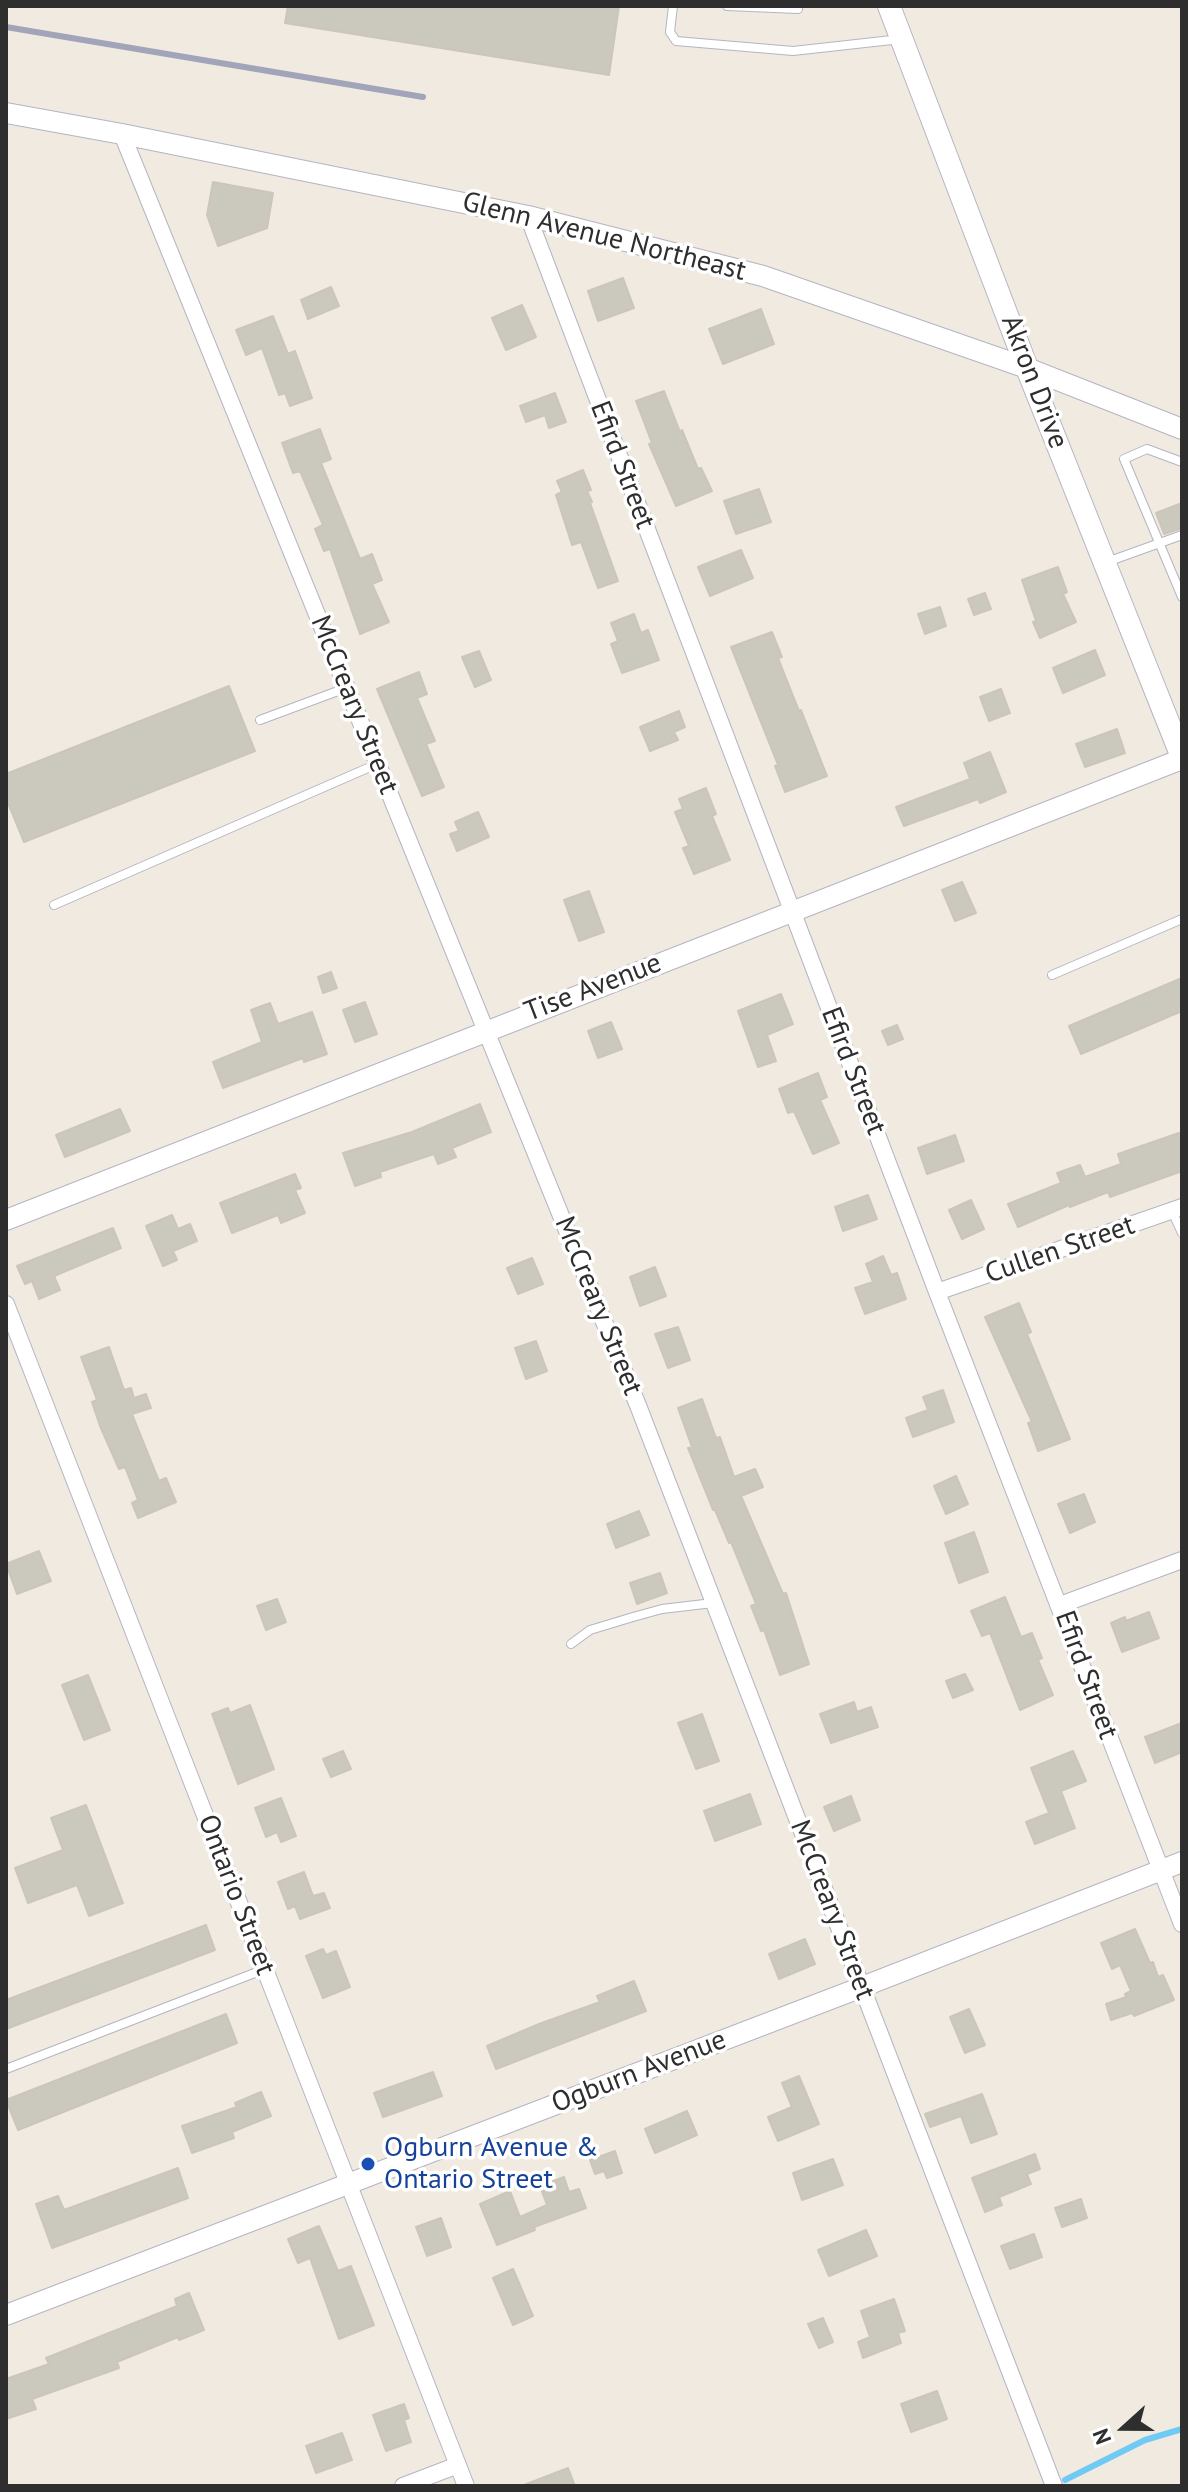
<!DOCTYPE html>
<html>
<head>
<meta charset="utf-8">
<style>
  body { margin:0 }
  #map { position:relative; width:1188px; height:2492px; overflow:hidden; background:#f0eae0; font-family:"PT Sans",sans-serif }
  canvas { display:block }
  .frame { position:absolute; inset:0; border:8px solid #2e2e2e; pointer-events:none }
  .north { position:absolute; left:1084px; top:2388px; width:80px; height:80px; -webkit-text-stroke:6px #fff; paint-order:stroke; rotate:249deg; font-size:22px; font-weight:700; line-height:32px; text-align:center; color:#2e2e2e }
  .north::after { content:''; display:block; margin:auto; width:28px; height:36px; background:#2e2e2e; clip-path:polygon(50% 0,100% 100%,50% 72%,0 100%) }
</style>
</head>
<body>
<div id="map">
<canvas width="1188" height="2492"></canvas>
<div class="frame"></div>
<div class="north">N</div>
</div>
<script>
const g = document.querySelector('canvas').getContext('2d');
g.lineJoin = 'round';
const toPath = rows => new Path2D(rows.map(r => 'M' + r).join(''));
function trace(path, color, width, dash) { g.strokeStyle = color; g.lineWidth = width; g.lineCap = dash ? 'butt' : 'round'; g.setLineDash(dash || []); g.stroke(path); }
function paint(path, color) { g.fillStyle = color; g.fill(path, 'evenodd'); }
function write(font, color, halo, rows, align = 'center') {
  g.font = font + ' "PT Sans",sans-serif'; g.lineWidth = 7; g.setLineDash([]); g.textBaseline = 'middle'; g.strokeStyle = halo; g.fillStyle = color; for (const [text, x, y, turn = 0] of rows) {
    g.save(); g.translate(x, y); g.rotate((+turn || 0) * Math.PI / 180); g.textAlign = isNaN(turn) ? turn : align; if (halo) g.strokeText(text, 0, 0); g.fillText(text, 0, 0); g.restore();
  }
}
trace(toPath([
  [1065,2480,1145,2440,1182,2429]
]), '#6fcaf6', 6);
const building = toPath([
  [288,6,619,6,609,75,285,23,288,6],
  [213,182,273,193,267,228,218,246,207,215,213,182],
  [623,278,634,308,598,321,588,291,623,278],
  [331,287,339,306,308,319,301,300,331,287],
  [522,305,536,337,506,350,492,318,522,305],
  [761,309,774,344,723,364,709,329,761,309],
  [273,316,288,354,295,351,312,398,290,406,285,393,279,395,262,348,246,355,236,330,273,316],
  [664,391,680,432,682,430,698,469,701,468,712,491,676,506,649,444,652,443,636,401,664,391],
  [555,393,566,422,549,428,545,415,526,422,520,406,555,393],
  [320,429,331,459,321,463,360,559,372,554,382,580,372,584,389,622,360,634,330,549,324,551,315,529,323,525,300,471,293,473,282,443,320,429],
  [583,470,591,490,587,491,592,502,590,503,618,581,598,588,581,542,572,545,556,495,562,492,557,481,583,470],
  [759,489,771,522,736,534,724,501,759,489],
  [1182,503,1182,528,1164,534,1156,513,1182,503],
  [741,550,753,578,710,596,698,567,741,550],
  [1058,567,1067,592,1063,594,1076,622,1040,638,1033,622,1036,621,1022,580,1058,567],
  [985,593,991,609,974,615,968,599,985,593],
  [940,607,946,626,925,634,918,614,940,607],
  [634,614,641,633,648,630,659,660,622,673,611,644,618,641,611,623,634,614],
  [772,632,782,657,778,658,799,711,801,710,827,776,785,792,775,766,778,765,731,647,772,632],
  [1095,650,1105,675,1063,693,1053,668,1095,650],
  [479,651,491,680,475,687,462,657,479,651],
  [419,672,427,694,417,698,435,741,426,744,444,787,422,796,377,689,419,672],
  [229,686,255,751,24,842,6,798,6,774,229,686],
  [1001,689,1010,713,989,721,980,697,1001,689],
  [679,711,685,727,674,732,678,740,650,751,640,727,679,711],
  [1117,729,1125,753,1085,767,1076,744,1117,729],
  [990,752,1006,792,980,803,978,799,904,826,896,807,970,779,964,763,990,752],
  [706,788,716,814,712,816,730,860,694,874,683,848,689,846,675,812,683,809,679,799,706,788],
  [478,812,489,837,457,851,450,834,459,831,455,822,478,812],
  [962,882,976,913,955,921,942,890,962,882],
  [589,891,604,932,579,941,564,900,589,891],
  [331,972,337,988,323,993,318,977,331,972],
  [1182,978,1182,1011,1081,1054,1069,1026,1182,978],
  [781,994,793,1024,767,1035,776,1061,758,1067,738,1011,781,994],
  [365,1002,377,1034,355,1042,343,1010,365,1002],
  [270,1003,278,1024,312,1012,327,1054,304,1062,303,1058,223,1088,213,1062,262,1042,251,1010,270,1003],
  [611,1022,622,1049,598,1058,588,1031,611,1022],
  [897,1025,903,1039,888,1045,882,1031,897,1025],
  [818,1073,827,1097,820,1100,839,1143,813,1154,794,1111,788,1113,779,1089,818,1073],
  [480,1104,491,1132,452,1148,456,1157,438,1164,434,1154,380,1172,381,1177,355,1186,343,1153,412,1132,480,1104],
  [120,1109,130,1131,65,1157,56,1135,120,1109],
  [1182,1132,1182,1171,1110,1197,1108,1192,1070,1207,1069,1205,1018,1227,1008,1204,1061,1183,1057,1173,1080,1165,1085,1177,1121,1164,1118,1154,1182,1132],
  [955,1135,964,1161,927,1174,918,1148,955,1135],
  [295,1174,301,1188,295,1190,305,1213,281,1223,278,1215,232,1233,220,1203,295,1174],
  [868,1195,877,1219,843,1231,835,1207,868,1195],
  [971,1200,984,1229,962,1239,949,1210,971,1200],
  [172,1215,178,1229,190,1224,197,1241,173,1251,177,1260,163,1266,146,1226,172,1215],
  [113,1228,121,1248,54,1276,60,1290,39,1299,32,1281,25,1284,17,1266,113,1228],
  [883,1256,891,1275,897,1273,906,1299,865,1314,855,1288,873,1282,866,1264,883,1256],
  [532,1258,543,1284,518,1294,507,1268,532,1258],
  [655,1267,666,1296,640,1306,630,1277,655,1267],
  [1019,1303,1031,1332,1027,1334,1070,1439,1038,1451,1028,1423,1032,1422,985,1317,1019,1303],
  [678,1327,690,1360,668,1368,655,1334,678,1327],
  [536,1341,547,1371,526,1379,515,1348,536,1341],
  [109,1347,124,1390,131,1388,134,1398,146,1394,151,1408,132,1414,159,1481,166,1478,176,1502,138,1518,132,1503,138,1500,125,1467,119,1469,100,1426,92,1402,97,1400,81,1357,109,1347],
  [943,1390,954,1422,913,1437,906,1418,928,1410,923,1397,943,1390],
  [702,1399,716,1438,720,1437,734,1477,755,1469,763,1487,741,1496,783,1594,786,1593,809,1664,780,1675,764,1630,761,1631,751,1606,756,1604,731,1542,729,1543,715,1510,713,1510,688,1448,692,1447,678,1408,702,1399],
  [956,1476,968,1504,946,1514,934,1486,956,1476],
  [1084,1494,1095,1522,1070,1533,1058,1504,1084,1494],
  [639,1511,649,1535,616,1548,607,1524,639,1511],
  [974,1532,988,1572,959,1583,945,1543,974,1532],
  [39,1551,51,1581,17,1594,6,1564,39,1551],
  [660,1573,667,1593,637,1604,630,1583,660,1573],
  [1005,1597,1021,1637,1032,1633,1042,1658,1038,1660,1053,1695,1020,1710,990,1633,982,1636,971,1611,1005,1597],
  [277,1599,286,1622,266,1630,257,1606,277,1599],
  [1149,1612,1159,1638,1122,1652,1111,1623,1125,1617,1126,1621,1149,1612],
  [965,1674,973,1690,953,1698,946,1681,965,1674],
  [88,1675,110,1730,84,1740,62,1685,88,1675],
  [854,1702,857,1712,871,1707,878,1727,831,1743,820,1714,854,1702],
  [250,1705,274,1769,238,1784,212,1714,228,1708,230,1713,250,1705],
  [702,1714,719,1761,696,1769,678,1723,702,1714],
  [1182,1723,1182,1752,1155,1763,1145,1737,1182,1723],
  [343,1751,351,1769,331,1777,323,1759,343,1751],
  [1073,1751,1086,1781,1061,1791,1075,1828,1035,1844,1026,1822,1049,1813,1031,1768,1073,1751],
  [750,1794,761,1824,715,1841,704,1811,750,1794],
  [851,1796,860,1820,834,1831,824,1807,851,1796],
  [281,1798,296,1836,281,1842,277,1832,266,1837,255,1808,281,1798],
  [86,1805,123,1903,89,1916,77,1885,28,1903,15,1868,63,1850,51,1818,86,1805],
  [304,1872,313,1896,324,1893,330,1908,300,1919,295,1906,288,1909,278,1882,304,1872],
  [206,1925,215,1950,6,2029,6,2000,206,1925],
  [1135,1929,1150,1963,1153,1962,1158,1977,1163,1975,1174,2000,1134,2016,1132,2013,1111,2020,1106,2004,1126,1997,1125,1994,1131,1991,1120,1965,1112,1969,1101,1943,1135,1929],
  [805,1939,815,1964,779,1979,769,1954,805,1939],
  [323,1949,326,1955,336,1951,350,1987,323,1998,306,1956,323,1949],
  [634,1981,646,2011,496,2069,487,2046,539,2024,600,2002,597,1996,634,1981],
  [969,2009,985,2045,965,2053,950,2017,969,2009],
  [226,2014,237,2043,18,2130,6,2100,226,2014],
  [433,2072,442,2096,383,2117,374,2093,433,2072],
  [799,2076,819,2124,778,2141,768,2117,792,2107,782,2083,799,2076],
  [261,2092,271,2116,232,2132,234,2138,192,2153,182,2126,237,2107,235,2103,261,2092],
  [982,2094,997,2134,971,2143,961,2116,930,2127,925,2114,982,2094],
  [687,2111,697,2135,655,2153,645,2129,687,2111],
  [615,2151,622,2173,607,2178,604,2171,595,2174,590,2160,615,2151],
  [1035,2154,1040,2169,1027,2174,1031,2184,999,2197,1002,2205,985,2212,972,2178,1035,2154],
  [833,2159,843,2185,802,2200,793,2173,833,2159],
  [178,2168,188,2198,52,2248,36,2204,58,2196,64,2210,178,2168],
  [564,2177,569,2192,579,2189,586,2208,534,2227,535,2230,497,2245,480,2204,510,2191,520,2217,547,2205,540,2186,564,2177],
  [1081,2199,1087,2218,1062,2227,1055,2208,1081,2199],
  [441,2218,451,2247,427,2256,416,2227,441,2218],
  [319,2226,338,2271,351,2266,374,2325,339,2339,310,2258,298,2263,288,2239,319,2226],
  [866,2230,877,2256,829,2276,818,2250,866,2230],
  [1034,2234,1042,2257,1010,2269,1001,2246,1034,2234],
  [513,2269,533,2316,513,2325,493,2278,513,2269],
  [189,2293,204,2330,179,2340,178,2337,117,2362,119,2368,32,2399,36,2409,6,2419,6,2379,49,2364,46,2358,177,2306,175,2299,189,2293],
  [894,2299,905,2331,898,2333,901,2343,863,2358,858,2342,870,2337,861,2311,894,2299],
  [823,2318,833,2342,819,2348,808,2324,823,2318],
  [937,2391,947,2419,911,2432,901,2404,937,2391],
  [404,2404,409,2418,404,2420,411,2442,386,2451,373,2415,404,2404],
  [342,2433,352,2460,316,2473,306,2446,342,2433],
  [568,2468,575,2486,524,2486,524,2485,568,2468]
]);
paint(building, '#cbc8be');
trace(building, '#ccc6b9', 2);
const service = toPath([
  [673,6,670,32,676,41,793,51,901,39],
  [727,6,798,9],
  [1182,462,1147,449,1124,459,1182,597],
  [1107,562,1182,535],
  [260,720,346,688],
  [54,905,377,764],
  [1052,975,1182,919],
  [1172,1211,1182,1233],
  [571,1644,590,1630,633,1617,662,1609,713,1603],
  [6,2069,265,1969]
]);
const minor = toPath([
  [122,134,639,1408,1054,2486],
  [528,216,937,1292,1182,1924],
  [937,1292,1182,1207],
  [6,1304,466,2486],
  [1060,1605,1182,1560],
  [403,2486,458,2465]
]);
const tertiary = toPath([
  [6,113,122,134,528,216,763,276,1027,368,1182,429],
  [6,1220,1182,759],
  [6,2315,862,1987,1182,1862]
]);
const secondary = toPath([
  [889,6,1027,368,1182,757]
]);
trace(service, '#b4b5c2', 10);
trace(minor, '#b4b5c2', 18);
trace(tertiary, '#b4b5c2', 22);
trace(secondary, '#b4b5c2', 24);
trace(service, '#fff', 8);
trace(minor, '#fff', 16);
trace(tertiary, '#fff', 20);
trace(secondary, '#fff', 22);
trace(toPath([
  [6,27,423,97]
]), '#a2a4b9', 6);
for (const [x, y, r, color] of [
  [368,2164,8,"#1a4fb4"]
]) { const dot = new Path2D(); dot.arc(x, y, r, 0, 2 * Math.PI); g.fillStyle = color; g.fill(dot); trace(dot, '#fff', 3); }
write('28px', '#2e2e2e', '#fff', [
  ["Glenn Avenue Northeast",604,237,14],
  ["Akron Drive",1034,382,69],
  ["Efird Street",622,465,69],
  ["McCreary Street",354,705,68],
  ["Tise Avenue",593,988,-21],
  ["Efird Street",853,1071,69],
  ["Cullen Street",1060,1250,-19],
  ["McCreary Street",598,1306,68],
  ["Efird Street",1086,1675,70],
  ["Ontario Street",236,1895,69],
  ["McCreary Street",832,1910,69],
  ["Ogburn Avenue",639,2072,-21]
]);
write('28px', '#164399', '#fff', [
  ["Ogburn Avenue &",384,2148],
  ["Ontario Street",384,2180]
], 'left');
</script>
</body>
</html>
